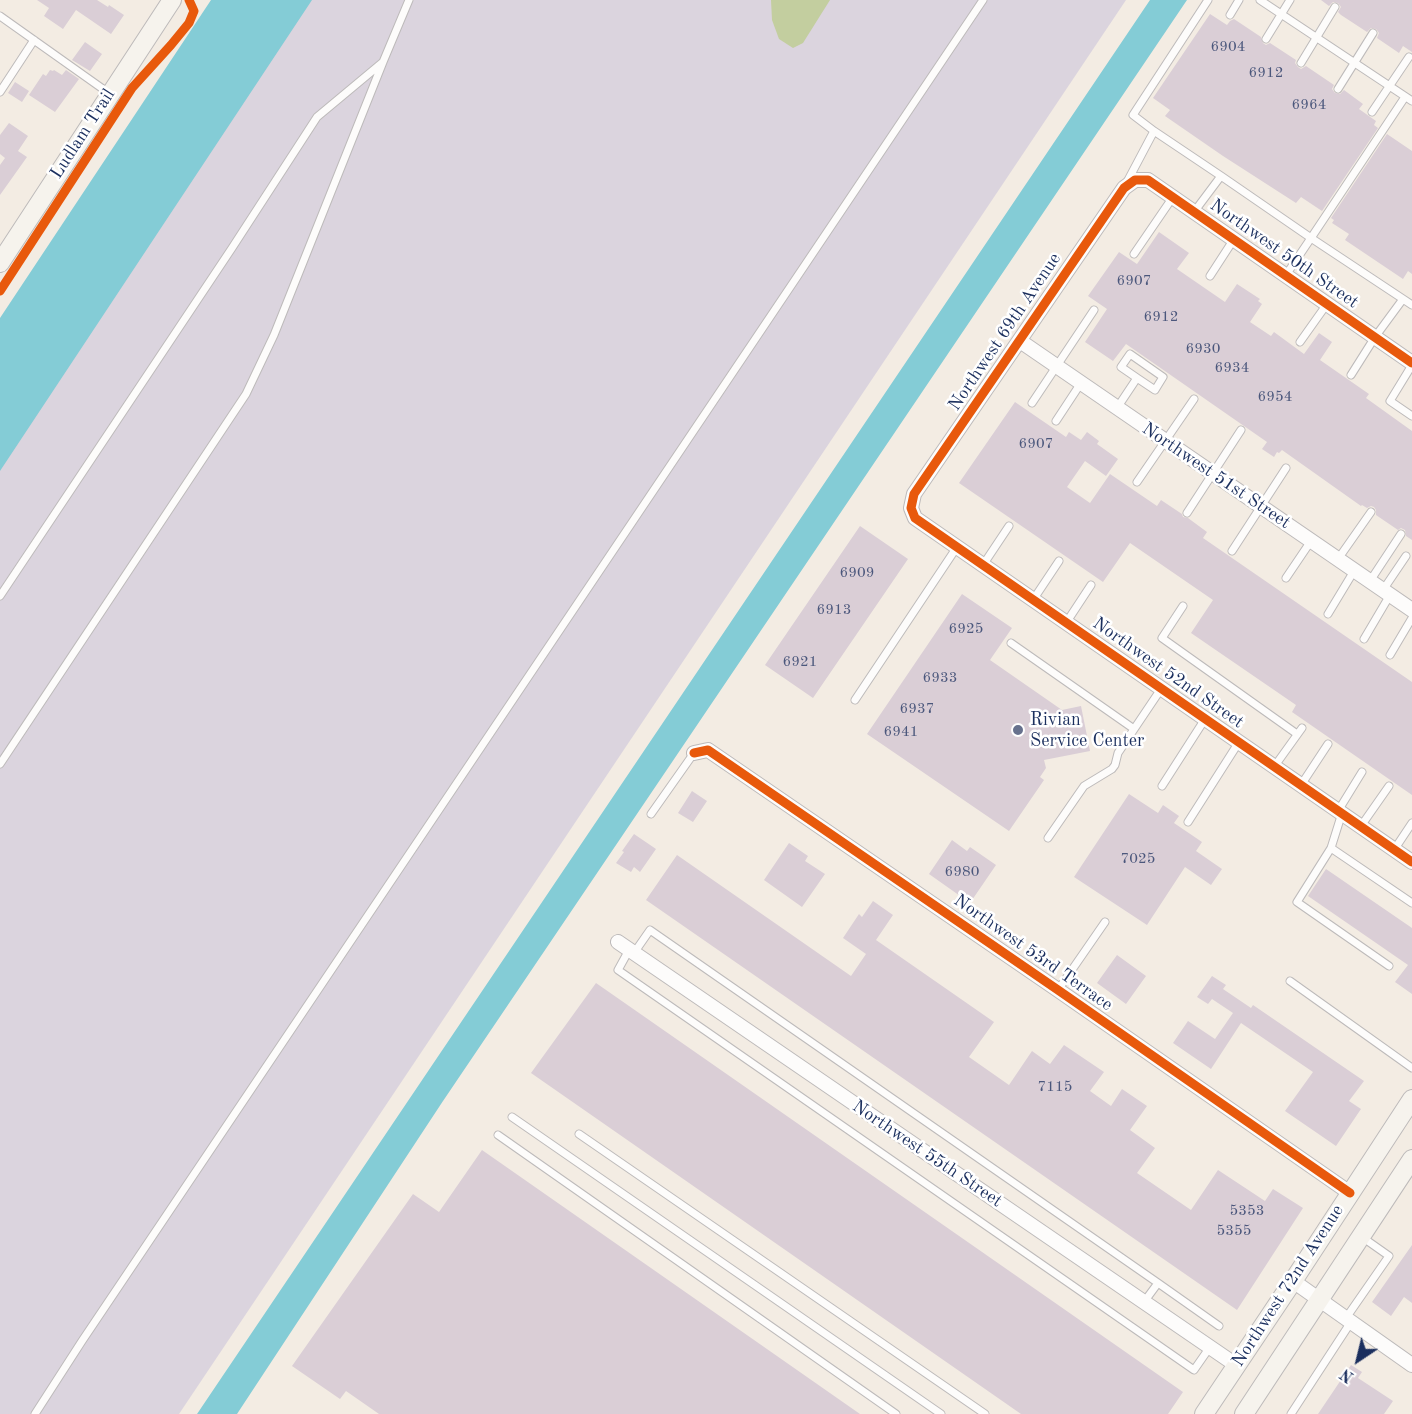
<!DOCTYPE html>
<html>
<head>
<meta charset="utf-8">
<style>
  body { margin:0 }
  #map { position:relative; width:1412px; height:1414px; overflow:hidden; background:#f3ece3; font-family:"Old Standard TT",serif }
  canvas { display:block }
  .north { position:absolute; left:1328px; top:1330px; width:60px; height:60px; -webkit-text-stroke:4px #fff; paint-order:stroke; rotate:215deg; font-size:16px; font-weight:700; line-height:24px; text-align:center; color:#1b2f5e }
  .north::after { content:''; display:block; margin:auto; width:21px; height:27px; background:#1b2f5e; clip-path:polygon(50% 0,100% 100%,50% 72%,0 100%) }
</style>
</head>
<body>
<div id="map">
<canvas width="1412" height="1414"></canvas>
<div class="north">N</div>
</div>
<script>
const g = document.querySelector('canvas').getContext('2d');
g.lineJoin = 'round';
function paint(path, color) { g.fillStyle = color; g.fill(path, 'evenodd'); }
const toPath = rows => new Path2D(rows.map(r => 'M' + r).join(''));
function trace(path, color, width, dash) { g.strokeStyle = color; g.lineWidth = width; g.lineCap = dash ? 'butt' : 'round'; g.setLineDash(dash || []); g.stroke(path); }
function write(font, color, halo, rows, align = 'center') {
  g.font = font + ' "Old Standard TT",serif'; g.lineWidth = 5; g.setLineDash([]); g.textBaseline = 'middle'; g.strokeStyle = halo; g.fillStyle = color; for (const [text, x, y, turn = 0] of rows) {
    g.save(); g.translate(x, y); g.rotate((+turn || 0) * Math.PI / 180); g.textAlign = isNaN(turn) ? turn : align; if (halo) g.strokeText(text, 0, 0); g.fillText(text, 0, 0); g.restore();
  }
}
paint(toPath([
  [244,0,1126,0,179,1414,0,1414,0,381]
]), '#dbd4de');
paint(toPath([
  [771,0,830,0,803,43,793,48,779,39,772,20]
]), '#c3ce9f');
paint(toPath([
  [211,0,312,0,0,471,0,318],
  [1150,0,1187,0,443,1101,237,1414,197,1414]
]), '#84ccd6');
paint(toPath([
  [37,0,97,0,108,7,109,5,124,15,111,34,76,10,63,29,44,16,49,8],
  [1321,0,1412,0,1412,52,1403,46,1399,53,1377,38,1379,33,1376,29,1371,28,1367,32,1341,15,1338,12,1341,7,1338,3,1333,2,1329,6],
  [1210,14,1227,25,1230,21,1234,19,1261,37,1263,43,1266,45,1270,43,1296,60,1295,63,1298,67,1301,69,1306,66,1334,85,1332,89,1335,93,1340,94,1344,90,1363,104,1359,109,1376,121,1374,125,1378,128,1322,211,1301,197,1296,203,1223,156,1165,116,1170,110,1153,98],
  [85,42,102,54,90,71,72,60],
  [50,70,53,71,54,70,62,75,66,70,79,79,55,112,29,95,43,74,46,76],
  [15,82,29,91,22,102,8,93],
  [9,123,28,136,18,151,27,157,0,195,0,165,5,158,0,154,0,135],
  [1387,134,1412,151,1412,274,1408,271,1403,279,1345,240,1349,234,1332,223,1334,220,1331,218],
  [1159,232,1189,253,1177,269,1225,302,1237,284,1260,299,1258,301,1262,304,1250,322,1271,336,1274,332,1304,354,1319,333,1332,342,1320,360,1369,394,1366,398,1412,431,1412,540,1406,536,1405,530,1401,528,1398,530,1376,515,1376,510,1374,507,1371,506,1367,508,1362,505,1361,506,1282,450,1279,453,1277,452,1274,457,1262,449,1267,442,1126,344,1113,361,1085,342,1107,309,1088,296,1119,252,1137,264],
  [1015,402,1066,437,1069,432,1081,440,1087,432,1099,441,1097,444,1118,459,1106,476,1085,461,1067,487,1090,503,1110,474,1157,506,1161,500,1182,514,1183,517,1188,518,1207,532,1203,538,1412,682,1412,795,1292,712,1296,705,1191,633,1213,600,1130,543,1103,582,959,483],
  [860,526,908,559,813,698,765,665],
  [962,594,1012,628,990,660,1062,710,1081,706,1090,751,1044,760,1046,768,1040,777,1044,780,1009,831,867,734],
  [692,791,707,801,693,822,678,813],
  [1129,794,1158,813,1163,805,1179,816,1174,823,1202,842,1196,851,1222,869,1211,885,1185,867,1147,925,1074,877],
  [634,834,656,849,640,872,634,867,631,872,616,863,624,852,622,851],
  [952,840,967,851,970,847,996,865,970,903,929,874],
  [789,843,808,856,805,861,825,874,802,907,764,880],
  [677,855,851,976,866,954,843,938,859,914,862,917,873,901,893,915,876,940,994,1022,969,1057,1009,1085,1032,1051,1050,1064,1064,1045,1104,1072,1090,1091,1111,1106,1122,1089,1147,1106,1130,1130,1155,1148,1137,1173,1191,1210,1218,1170,1265,1201,1273,1189,1303,1208,1237,1310,646,900],
  [1326,869,1412,928,1412,994,1395,982,1408,965,1308,896],
  [1117,955,1146,976,1126,1004,1097,983],
  [1212,976,1226,985,1223,989,1251,1008,1253,1005,1364,1081,1349,1101,1361,1109,1336,1146,1285,1111,1313,1072,1241,1023,1211,1069,1173,1043,1188,1021,1215,1039,1233,1013,1212,999,1208,1004,1197,997],
  [596,983,1183,1392,1168,1414,1021,1414,531,1073],
  [482,1150,860,1414,379,1414,346,1391,340,1399,292,1366,413,1194,439,1212],
  [1412,1245,1412,1303,1404,1297,1391,1316,1372,1302],
  [1351,1365,1362,1372,1358,1378,1393,1401,1384,1414,1318,1414]
]), '#daced6');
const lane = toPath([
  [1260,0,1412,101],
  [1230,15,1239,0],
  [0,16,110,94],
  [1266,39,1290,0],
  [383,62,409,0],
  [1301,63,1335,7],
  [1338,89,1373,33],
  [0,92,34,40],
  [1372,112,1409,57],
  [1154,131,1133,115,1208,0],
  [1127,182,1154,131,1221,176],
  [1194,212,1221,176,1311,238,1405,97],
  [1134,254,1173,197],
  [1286,275,1311,238,1403,299],
  [1210,276,1234,239],
  [1300,342,1327,304],
  [1412,365,1390,401,1412,416],
  [1351,375,1375,337,1403,299,1412,305],
  [1032,403,1094,310],
  [1117,408,1137,378,1155,390,1163,377,1130,354,1121,367,1137,378],
  [1056,421,1081,383],
  [1137,482,1194,399],
  [1187,513,1241,430],
  [1232,551,1286,468],
  [1338,559,1371,512],
  [983,565,1009,526],
  [1286,578,1311,541],
  [1370,581,1401,534],
  [1383,590,1406,556],
  [0,596,232,248,317,117,383,62,274,335,246,394,0,764],
  [1033,600,1059,561],
  [1183,606,1162,638,1297,734],
  [1328,614,1354,571],
  [1066,623,1091,585],
  [1364,639,1390,595],
  [1011,643,1134,729],
  [1390,655,1412,618],
  [855,700,957,547],
  [1274,767,1302,728],
  [1301,785,1328,744],
  [1162,786,1205,719],
  [1338,811,1362,772],
  [1342,813,1331,848,1297,902,1389,966],
  [651,814,694,753],
  [1188,822,1239,742],
  [1361,826,1389,786],
  [1048,838,1084,786,1112,769,1115,765,1118,753,1161,689],
  [1331,848,1412,903],
  [1394,850,1412,823],
  [629,950,618,970,1194,1370,1210,1347],
  [634,953,650,930,1158,1283],
  [1290,981,1412,1068],
  [1058,990,1105,922],
  [512,1117,941,1414],
  [579,1134,985,1414],
  [498,1135,896,1414],
  [1144,1302,1158,1283,1219,1326],
  [1346,1318,1389,1256,1362,1237],
  [35,1414,82,1341,983,0],
  [1291,1414,1351,1322]
]);
const street = toPath([
  [1020,341,1412,610],
  [1412,363,1148,180,1135,180,1124,188,914,494,911,508,915,518,1412,862],
  [694,753,708,750,1058,990,1350,1193],
  [618,942,1236,1365],
  [1293,1281,1412,1365]
]);
const secondary = toPath([
  [0,263,172,0],
  [1204,1414,1293,1281,1412,1099],
  [1244,1414,1412,1159]
]);
trace(lane, '#bdbaba', 9);
trace(street, '#bdbaba', 16);
trace(secondary, '#bdbaba', 20);
trace(lane, '#fdfcfb', 7);
trace(street, '#fdfcfb', 14);
trace(secondary, '#f6f3ed', 18);
trace(toPath([
  [0,291,132,88,171,45,189,23,194,11,189,0],
  [1412,363,1148,180,1135,180,1124,188,914,494,911,508,915,518,1412,862],
  [694,753,708,750,1058,990,1350,1193]
]), '#e8590c', 9);
for (const [x, y, r, color] of [
  [1018,730,6,"#67718d"]
]) { const dot = new Path2D(); dot.arc(x, y, r, 0, 2 * Math.PI); g.fillStyle = color; g.fill(dot); trace(dot, '#fff', 2); }
write('15px', '#4b577c', null, [
  ["6904",1228,47],
  ["6912",1266,73],
  ["6964",1309,105],
  ["6907",1134,281],
  ["6912",1161,317],
  ["6930",1203,349],
  ["6934",1232,368],
  ["6954",1275,397],
  ["6907",1036,444],
  ["6909",857,573],
  ["6913",834,610],
  ["6925",966,629],
  ["6921",800,662],
  ["6933",940,678],
  ["6937",917,709],
  ["6941",901,732],
  ["7025",1138,859],
  ["6980",962,872],
  ["7115",1055,1087],
  ["5353",1247,1211],
  ["5355",1234,1231]
]);
write('18px', '#1b2f5e', '#fff', [
  ["Ludlam Trail",83,134,-57],
  ["Northwest 50th Street",1284,254,35],
  ["Northwest 69th Avenue",1005,332,-56],
  ["Northwest 51st Street",1216,476,34],
  ["Northwest 52nd Street",1168,673,35],
  ["Northwest 53rd Terrace",1033,953,35],
  ["Northwest 55th Street",927,1154,34],
  ["Northwest 72nd Avenue",1288,1286,-57]
]);
write('18px', '#1b2f5e', '#fff', [
  ["Rivian",1030,720],
  ["Service Center",1030,741]
], 'left');
</script>
</body>
</html>
